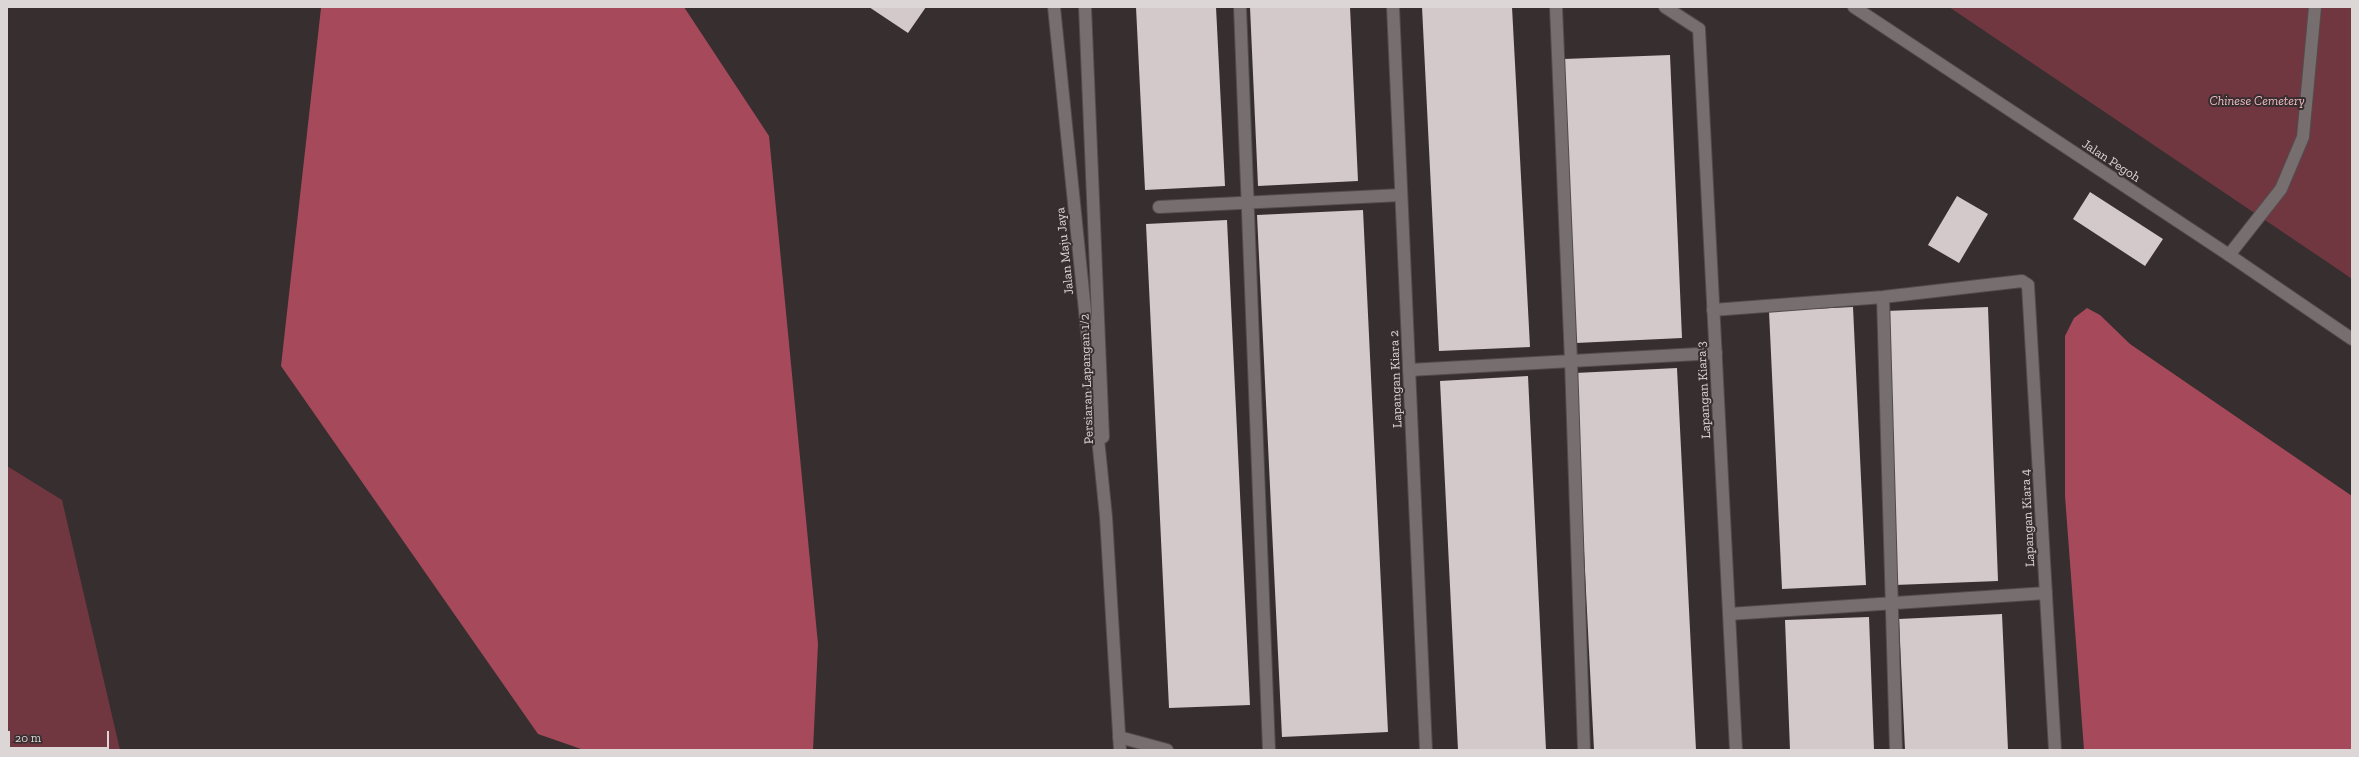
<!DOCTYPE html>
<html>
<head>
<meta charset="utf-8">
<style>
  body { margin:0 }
  #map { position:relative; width:2359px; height:757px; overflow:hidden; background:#372e2f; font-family:"Zilla Slab",serif }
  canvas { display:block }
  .frame { position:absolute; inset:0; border:8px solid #dcd6d7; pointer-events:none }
  .scale { position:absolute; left:8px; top:731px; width:101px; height:18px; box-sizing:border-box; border:2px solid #dcd6d7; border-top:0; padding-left:5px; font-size:12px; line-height:14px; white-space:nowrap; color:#dcd6d7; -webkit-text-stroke:3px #372e2f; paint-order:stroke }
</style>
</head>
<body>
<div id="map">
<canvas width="2359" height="757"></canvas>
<div class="frame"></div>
<div class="scale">20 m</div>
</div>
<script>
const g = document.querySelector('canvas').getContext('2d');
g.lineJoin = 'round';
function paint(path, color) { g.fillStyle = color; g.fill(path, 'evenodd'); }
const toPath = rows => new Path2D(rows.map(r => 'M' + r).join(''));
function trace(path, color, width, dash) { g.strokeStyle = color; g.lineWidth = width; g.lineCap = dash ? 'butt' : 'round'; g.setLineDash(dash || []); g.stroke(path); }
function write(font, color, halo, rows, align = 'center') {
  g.font = font + ' "Zilla Slab",serif'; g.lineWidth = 4; g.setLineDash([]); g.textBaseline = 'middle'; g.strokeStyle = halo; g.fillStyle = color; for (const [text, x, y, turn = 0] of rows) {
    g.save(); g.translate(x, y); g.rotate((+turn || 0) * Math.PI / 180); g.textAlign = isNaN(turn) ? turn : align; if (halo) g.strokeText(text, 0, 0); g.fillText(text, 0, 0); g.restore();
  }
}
paint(toPath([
  [1949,7,2352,7,2352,279,2342,272],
  [7,466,62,500,120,750,7,750]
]), '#703741');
paint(toPath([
  [324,7,684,7,769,136,818,644,813,750,584,750,538,734,281,366,321,8],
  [2087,308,2100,315,2130,344,2352,496,2352,750,2084,750,2065,496,2065,336,2074,318]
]), '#a6495a');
paint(toPath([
  [869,7,926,7,908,33],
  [1136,7,1216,7,1225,186,1145,190],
  [1250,7,1350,7,1358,181,1258,186],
  [1422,7,1512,7,1530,347,1439,351],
  [1670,55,1682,338,1576,343,1564,59],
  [2090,192,2163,239,2145,266,2073,219],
  [1957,196,1988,214,1959,263,1928,245],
  [1363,210,1388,732,1282,737,1257,215],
  [1227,220,1250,705,1169,708,1146,224],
  [1853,307,1866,585,1782,589,1769,311],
  [1988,307,1998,581,1895,585,1886,311],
  [1677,368,1696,750,1594,750,1575,373],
  [1528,376,1546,750,1458,750,1440,381],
  [2002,614,2008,750,1905,750,1899,619],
  [1869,617,1874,750,1790,750,1785,620]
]), '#d4c9ca');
const lane = toPath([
  [1240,7,1269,750],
  [1556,7,1571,361,1584,750],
  [1665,7,1699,29],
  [1159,207,1401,195],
  [2229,255,2281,189,2303,137,2315,7],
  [1883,297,1896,750],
  [1713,310,1883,297,2022,281,2028,285],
  [1409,370,1716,353],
  [1729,614,2046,593]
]);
const street = toPath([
  [1085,7,1103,437],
  [1393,7,1426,750],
  [1854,7,2229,255,2352,339],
  [1699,29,1736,750],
  [2028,285,2055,750],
  [1119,737,1167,750]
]);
const secondary = toPath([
  [1054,7,1106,517,1120,750]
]);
trace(lane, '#534c4d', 14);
trace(street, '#534c4d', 14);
trace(secondary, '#534c4d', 14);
trace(lane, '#776e6f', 12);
trace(street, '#776e6f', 12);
trace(secondary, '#776e6f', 12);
write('italic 13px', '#f2bdc3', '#372e2f', [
  ["Chinese Cemetery",2257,101]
]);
write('13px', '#dcd6d7', '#372e2f', [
  ["Jalan Pegoh",2111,161,33],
  ["Jalan Maju Jaya",1065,251,-96],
  ["Persiaran Lapangan 1/2",1087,379,-92],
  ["Lapangan Kiara 2",1396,379,-92],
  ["Lapangan Kiara 3",1704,390,-93],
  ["Lapangan Kiara 4",2028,518,-93]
]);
</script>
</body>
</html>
